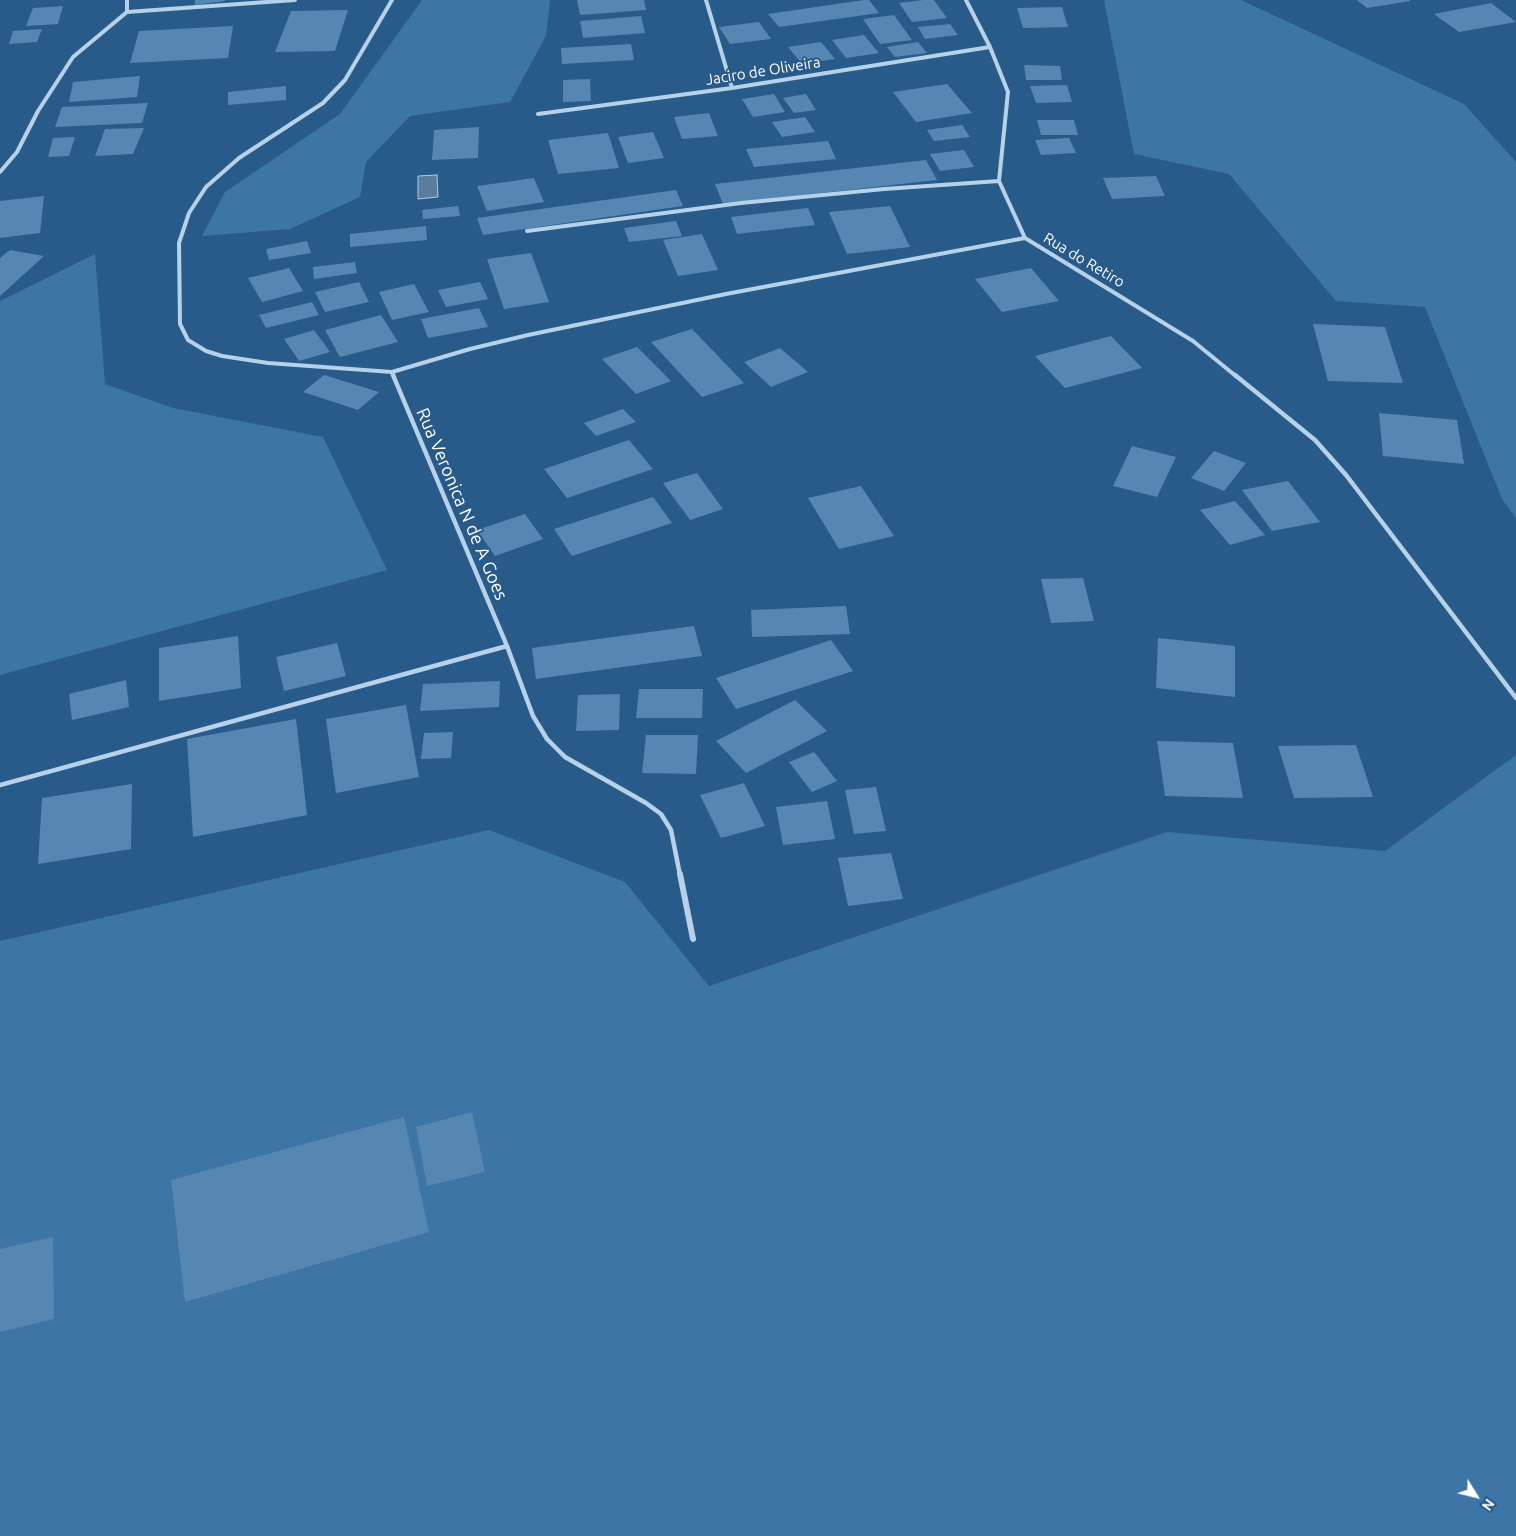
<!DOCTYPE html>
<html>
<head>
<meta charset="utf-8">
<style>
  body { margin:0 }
  #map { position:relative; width:1516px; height:1536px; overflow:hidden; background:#285b89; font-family:Ubuntu,sans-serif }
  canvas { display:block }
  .north { position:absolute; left:1451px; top:1471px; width:50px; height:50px; -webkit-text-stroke:4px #285b89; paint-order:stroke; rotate:126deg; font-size:14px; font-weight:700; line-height:20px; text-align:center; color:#fff }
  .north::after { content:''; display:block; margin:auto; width:18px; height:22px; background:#fff; clip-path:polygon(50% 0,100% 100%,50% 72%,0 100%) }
</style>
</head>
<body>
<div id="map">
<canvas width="1516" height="1536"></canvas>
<div class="north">N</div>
</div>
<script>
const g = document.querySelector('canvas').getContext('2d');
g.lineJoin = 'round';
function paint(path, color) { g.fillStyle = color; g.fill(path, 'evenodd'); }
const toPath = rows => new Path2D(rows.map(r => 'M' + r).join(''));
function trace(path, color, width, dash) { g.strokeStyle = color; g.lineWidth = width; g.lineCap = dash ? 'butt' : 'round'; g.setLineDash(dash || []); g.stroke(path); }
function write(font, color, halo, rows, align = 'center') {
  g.font = font + ' Ubuntu,sans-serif'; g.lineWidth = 4; g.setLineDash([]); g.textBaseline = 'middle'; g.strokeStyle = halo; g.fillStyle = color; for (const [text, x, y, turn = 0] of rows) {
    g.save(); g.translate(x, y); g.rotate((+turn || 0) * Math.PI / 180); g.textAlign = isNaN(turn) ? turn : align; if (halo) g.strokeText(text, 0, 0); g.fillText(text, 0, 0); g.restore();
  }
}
paint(toPath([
  [422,0,550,0,546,36,510,102,410,116,366,162,360,197,290,229,202,236,225,192,340,114],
  [1104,0,1241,0,1464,104,1516,162,1516,518,1502,499,1425,307,1336,301,1229,174,1134,154],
  [95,254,105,384,173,408,323,437,387,570,0,675,0,301],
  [1516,755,1516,1536,0,1536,0,941,489,830,625,882,709,986,1167,832,1385,851]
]), '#3d75a6');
const water = toPath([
  [437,175,438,197,418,199,418,176,437,175]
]);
paint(water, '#5b7d9d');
trace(water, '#aacde9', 1);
paint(toPath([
  [195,0,225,0,225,1,195,5],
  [577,0,644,0,646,10,580,15],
  [864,0,869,0,879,13,779,27,768,14],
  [923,0,934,0,947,18,912,22,899,3],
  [1357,0,1410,0,1410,1,1367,8],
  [1491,3,1516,22,1459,32,1434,14],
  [63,6,58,24,26,26,33,8],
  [1062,7,1068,27,1023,28,1017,8],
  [348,10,335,51,275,52,291,11],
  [894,15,912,40,880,44,863,19],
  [641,16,645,33,583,38,580,21],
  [759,22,771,39,730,44,719,27],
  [950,24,958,35,925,39,918,27],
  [233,26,228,58,130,63,139,31],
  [42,29,37,42,9,44,13,31],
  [864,35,879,53,846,58,832,40],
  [821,42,835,59,802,64,788,47],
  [918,42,927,53,895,57,887,47],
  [631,44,634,60,562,64,561,48],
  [1024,65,1060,66,1062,80,1026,80],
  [140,76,137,97,69,102,73,82],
  [590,79,591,101,563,102,563,80],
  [947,84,972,113,916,122,893,92],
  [1067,85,1072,102,1036,103,1030,86],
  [286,86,286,100,228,105,228,92],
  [774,94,785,112,753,117,742,99],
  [806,94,816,110,794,113,783,98],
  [148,103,142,123,55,127,62,107],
  [709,113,718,136,682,139,674,117],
  [805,117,815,132,782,137,772,122],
  [1037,120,1074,120,1078,135,1041,135],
  [962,125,970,137,934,141,927,130],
  [479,127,478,158,432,160,434,130],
  [144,128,133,154,95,156,105,129],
  [653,132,664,158,628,163,618,137],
  [608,133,619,168,558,174,548,140],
  [75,137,69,156,48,157,53,138],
  [1069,138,1076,153,1041,155,1035,140],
  [828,141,836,159,754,167,746,149],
  [964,150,974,167,940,171,930,154],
  [926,160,937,180,723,204,715,184],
  [1156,176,1165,196,1112,199,1103,178],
  [534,178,544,202,487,211,477,186],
  [676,190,683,206,483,235,477,218],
  [44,196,40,233,0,238,0,201],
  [458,206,460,216,423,219,422,210],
  [890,206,910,247,847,254,829,212],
  [808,208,815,225,737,234,731,217],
  [676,221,682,236,629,242,624,228],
  [426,226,427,240,350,247,350,234],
  [702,234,718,270,678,276,663,240],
  [307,241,311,253,269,260,266,249],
  [10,250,44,256,0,296,0,258],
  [531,253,549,302,504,309,487,259],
  [355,262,357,273,314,279,313,267],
  [289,268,303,291,262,302,248,278],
  [1031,268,1059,301,1002,312,975,279],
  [359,282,369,302,325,312,315,292],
  [480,282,488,299,446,307,438,290],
  [414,284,429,312,392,320,379,292],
  [312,302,319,315,266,328,259,315],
  [479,308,488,327,428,338,421,319],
  [381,315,398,342,340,357,325,330],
  [1313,324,1385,327,1403,383,1328,381],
  [692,329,744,383,702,397,651,342],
  [314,330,330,352,299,361,284,339],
  [1111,336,1142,368,1065,388,1035,356],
  [637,347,671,381,636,394,602,359],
  [780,348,808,372,771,387,744,362],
  [324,375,379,392,358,410,303,392],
  [623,409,636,422,596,436,584,423],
  [1379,413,1457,420,1464,464,1383,456],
  [629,440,653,469,567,498,544,469],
  [1132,446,1176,457,1157,497,1113,486],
  [1214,451,1246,463,1224,491,1191,478],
  [697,473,723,509,690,520,663,483],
  [1288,481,1320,522,1272,531,1242,490],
  [861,486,894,536,839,549,808,498],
  [653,497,672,523,572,556,554,529],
  [1235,501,1265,535,1230,545,1200,510],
  [525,514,543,539,495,556,477,530],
  [1083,578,1094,621,1051,623,1041,579],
  [846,606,850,634,752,637,751,610],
  [694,626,702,656,536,679,532,648],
  [238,636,241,688,159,701,159,648],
  [1158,638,1235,646,1235,697,1156,688],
  [831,640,853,671,736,709,716,678],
  [337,643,346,676,284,691,276,657],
  [126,680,129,707,72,720,69,694],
  [500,681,499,707,420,711,423,684],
  [639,689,703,689,702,718,636,718],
  [620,694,619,730,576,731,578,695],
  [795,700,827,731,746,773,716,741],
  [406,705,419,777,336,793,326,719],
  [296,719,307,815,193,837,187,739],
  [453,732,451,758,421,759,424,733],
  [646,735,698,735,696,774,642,773],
  [1157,741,1233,743,1243,798,1165,796],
  [1356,745,1373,797,1294,798,1278,746],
  [814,752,837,781,812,792,789,762],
  [744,783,765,826,721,838,700,795],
  [132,784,131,849,38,864,42,798],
  [876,787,886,831,854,834,845,790],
  [827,801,835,839,783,845,776,807],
  [891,853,903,899,848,906,838,858],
  [472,1112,485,1172,427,1186,416,1127],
  [404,1117,429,1232,185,1302,171,1180],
  [53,1237,54,1319,0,1332,0,1249]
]), '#5587b2');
trace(toPath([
  [392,0,345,80,323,103,239,158,206,187,189,213,179,243,180,324,188,340,206,351,222,356,268,363,392,372,470,349,528,335,726,294,1025,238],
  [706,0,732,88],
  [966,0,990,47,1008,92,999,181,1025,238,1193,341,1237,377],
  [127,12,295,0],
  [538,114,732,88,990,47],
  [0,172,17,152,38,111,73,57,127,12,127,0],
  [527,231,741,203,884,189,999,181],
  [392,372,394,377]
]), '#b6d1e9', 4);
trace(toPath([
  [393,375,507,646,533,716,547,739,565,757,646,803,661,814,671,830,680,875],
  [1235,375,1315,440,1346,475,1516,698],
  [0,785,507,646]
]), '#b6d1e9', 4.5);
trace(toPath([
  [680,874,693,939]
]), '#b6d1e9', 6);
write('15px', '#fff', '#285b89', [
  ["Jaciro de Oliveira",763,71,-9],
  ["Rua do Retiro",1084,260,31]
]);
write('18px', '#fff', '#285b89', [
  ["Rua Veronica N de A Goes",462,504,67]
]);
</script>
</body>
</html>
